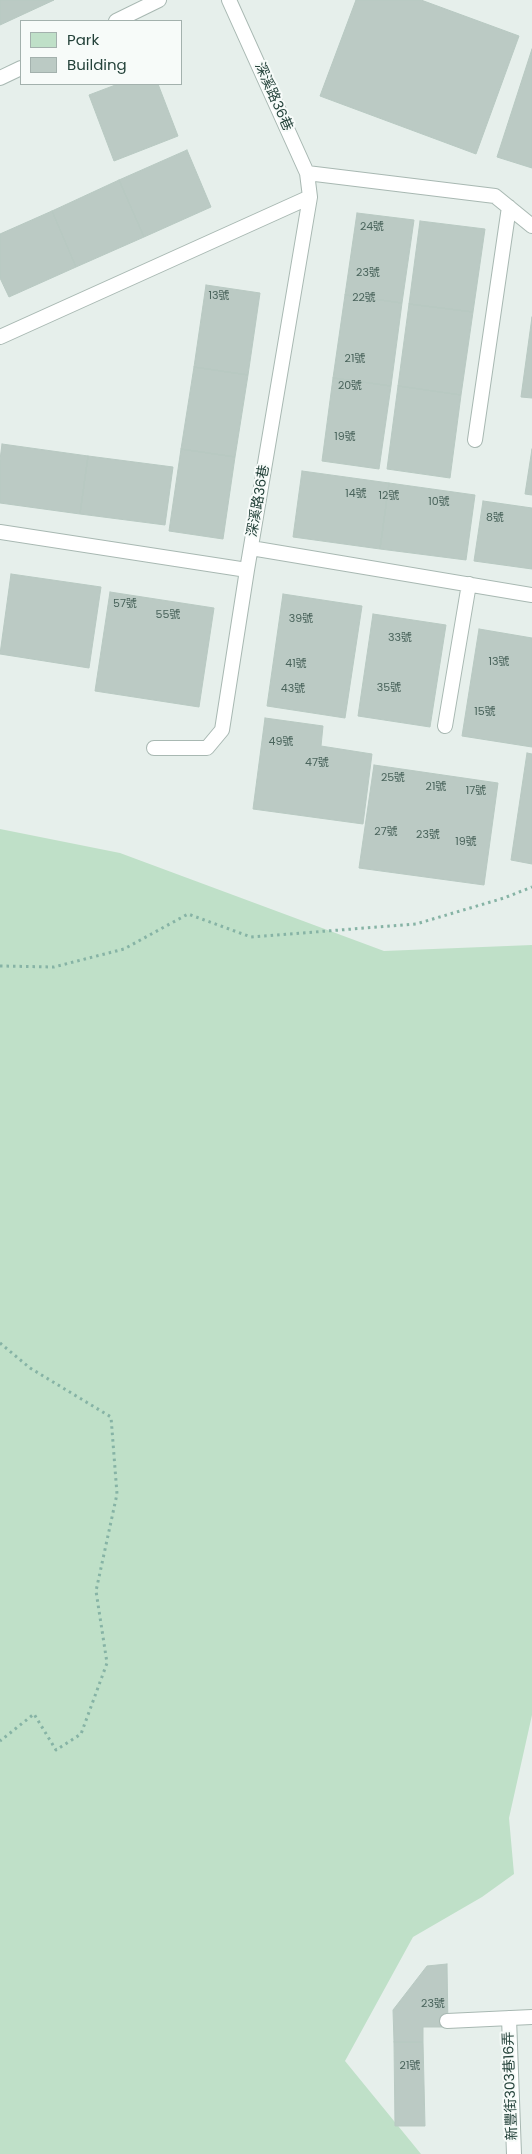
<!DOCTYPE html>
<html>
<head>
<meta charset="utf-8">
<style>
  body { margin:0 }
  #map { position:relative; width:532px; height:2154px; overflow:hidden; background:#e6efeb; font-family:Poppins,sans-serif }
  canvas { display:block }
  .legend { position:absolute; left:20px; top:20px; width:162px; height:65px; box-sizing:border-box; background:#f7fbf9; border:1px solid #a3b1ad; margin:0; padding:6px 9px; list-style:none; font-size:15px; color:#24423a }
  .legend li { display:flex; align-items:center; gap:10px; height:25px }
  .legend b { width:25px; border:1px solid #a3b1ad }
</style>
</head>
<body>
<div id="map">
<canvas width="532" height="2154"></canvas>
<ul class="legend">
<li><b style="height:14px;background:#bfe0c8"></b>Park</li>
<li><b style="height:14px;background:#bbcac4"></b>Building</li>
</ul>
</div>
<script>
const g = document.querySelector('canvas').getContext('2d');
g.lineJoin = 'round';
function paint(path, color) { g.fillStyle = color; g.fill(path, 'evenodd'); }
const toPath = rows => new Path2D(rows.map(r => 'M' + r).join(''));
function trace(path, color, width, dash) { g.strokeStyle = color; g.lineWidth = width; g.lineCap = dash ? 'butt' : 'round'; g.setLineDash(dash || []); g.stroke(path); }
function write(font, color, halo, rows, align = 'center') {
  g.font = font + ' Poppins,"Noto Sans TC",sans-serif'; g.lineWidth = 4; g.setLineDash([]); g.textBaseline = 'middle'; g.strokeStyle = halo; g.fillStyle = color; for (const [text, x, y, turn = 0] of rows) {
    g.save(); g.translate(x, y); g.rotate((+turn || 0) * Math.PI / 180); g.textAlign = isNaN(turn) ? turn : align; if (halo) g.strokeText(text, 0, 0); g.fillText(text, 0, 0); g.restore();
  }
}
paint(toPath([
  [0,829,120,853,384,951,532,945,532,1715,509,1818,514,1874,482,1897,413,1937,345,2061,421,2154,0,2154]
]), '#bfe0c8');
const building = toPath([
  [0,0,54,0,0,25,0,0],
  [356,0,421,0,519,36,476,154,320,96,356,0],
  [532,49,532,168,497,157,532,49],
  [118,84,158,84,178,136,114,161,89,95,118,84],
  [187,150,211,207,144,237,119,180,187,150],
  [119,180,144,237,76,267,52,211,119,180],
  [52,211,76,267,9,297,0,278,0,234,52,211],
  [357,213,414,220,402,303,345,295,357,213],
  [420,221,485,229,473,312,409,304,420,221],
  [206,285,260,293,248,375,194,367,206,285],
  [345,295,402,303,391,386,333,378,345,295],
  [409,304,473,312,461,395,398,386,409,304],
  [532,317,532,398,521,397,532,317],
  [194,367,248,375,235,457,181,449,194,367],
  [333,378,391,386,379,469,322,461,333,378],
  [398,386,461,395,450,478,387,469,398,386],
  [2,444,88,456,80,514,0,503,0,460,2,444],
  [181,449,235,457,223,539,169,531,181,449],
  [532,449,532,495,525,494,532,449],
  [88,456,173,467,165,525,80,514,88,456],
  [302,471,389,483,380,549,293,537,302,471],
  [389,483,475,495,466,560,380,549,389,483],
  [483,501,532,508,532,569,474,561,483,501],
  [11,574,101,587,89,668,0,654,11,574],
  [110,592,214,608,199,707,95,691,110,592],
  [283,594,362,606,345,718,267,706,283,594],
  [373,614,446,625,430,727,358,716,373,614],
  [479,629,532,638,532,747,462,736,479,629],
  [265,718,323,726,321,746,372,754,363,824,253,809,265,718],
  [527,753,532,754,532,864,511,860,527,753],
  [374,765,498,783,484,885,359,868,374,765],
  [447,1964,448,2027,423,2027,423,2042,394,2042,393,2010,427,1966,447,1964],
  [394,2042,423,2042,425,2126,395,2126,394,2042]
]);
paint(building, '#bbcac4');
trace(building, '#b8c9c2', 1);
const service = toPath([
  [116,21,159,0],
  [0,78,21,68],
  [307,173,495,196,532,226],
  [0,337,310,197,307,173,229,0],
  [475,440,509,207],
  [0,532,247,570],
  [251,548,532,595],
  [445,726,469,584],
  [154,748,207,748,222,730,247,570,310,197],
  [509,2018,514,2154],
  [447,2021,532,2017]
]);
trace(service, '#a8b8b2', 16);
trace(toPath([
  [0,966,54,967,124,949,188,914,251,937,416,924,504,898,532,887],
  [0,1343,30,1368,111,1417,117,1494,96,1591,107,1663,81,1734,56,1750,34,1714,0,1741]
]), '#86b3a5', 3, [2.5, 4]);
trace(service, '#fff', 14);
write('11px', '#4a645c', null, [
  ["24號",372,227],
  ["23號",368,273],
  ["13號",219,296],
  ["22號",364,298],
  ["21號",355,359],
  ["20號",350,386],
  ["19號",345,437],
  ["14號",356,494],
  ["12號",389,496],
  ["10號",439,502],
  ["8號",495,518],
  ["57號",125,604],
  ["55號",168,615],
  ["39號",301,619],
  ["33號",400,638],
  ["13號",499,662],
  ["41號",296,664],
  ["35號",389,688],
  ["43號",293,689],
  ["15號",485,712],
  ["49號",281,742],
  ["47號",317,763],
  ["25號",393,778],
  ["21號",436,787],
  ["17號",476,791],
  ["27號",386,832],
  ["23號",428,835],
  ["19號",466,842],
  ["23號",433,2004],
  ["21號",410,2066]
]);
write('14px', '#24423a', '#f7fbf9', [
  ["深溪路36巷",273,97,66],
  ["深溪路36巷",259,501,-80],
  ["新豐街303巷16弄",511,2086,-92]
]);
</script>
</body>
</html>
